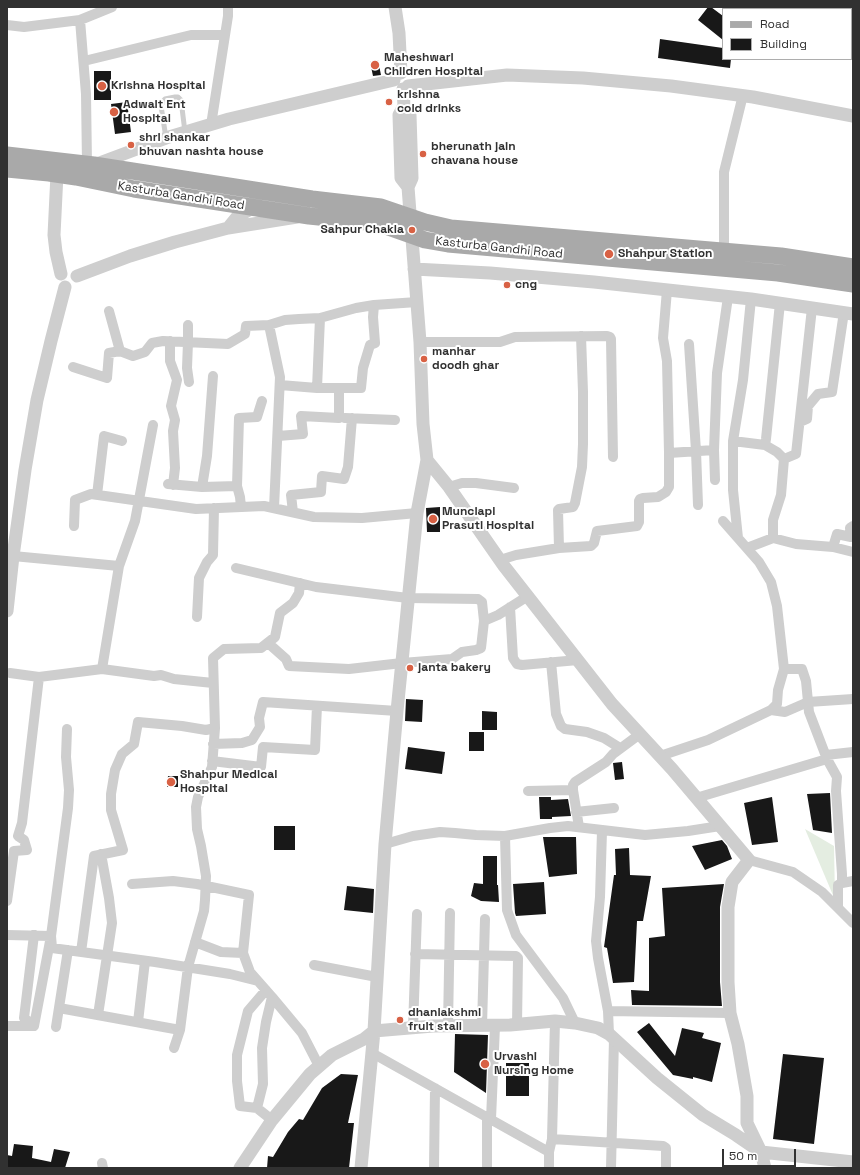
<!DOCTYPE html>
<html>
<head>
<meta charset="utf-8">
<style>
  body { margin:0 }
  #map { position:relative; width:860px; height:1175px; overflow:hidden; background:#fff; font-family:"Space Grotesk",sans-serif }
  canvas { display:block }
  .frame { position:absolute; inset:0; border:8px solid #313131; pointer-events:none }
  .legend { position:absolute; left:722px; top:8px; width:130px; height:52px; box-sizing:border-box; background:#fff; border:1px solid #adadad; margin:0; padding:5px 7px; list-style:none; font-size:12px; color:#313131 }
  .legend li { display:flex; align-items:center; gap:8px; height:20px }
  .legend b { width:20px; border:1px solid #adadad }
  .scale { position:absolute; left:722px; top:1149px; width:74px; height:18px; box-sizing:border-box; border:2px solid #313131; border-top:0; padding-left:5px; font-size:12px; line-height:14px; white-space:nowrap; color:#313131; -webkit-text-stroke:3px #fff; paint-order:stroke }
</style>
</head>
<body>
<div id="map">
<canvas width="860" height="1175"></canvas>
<div class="frame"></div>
<ul class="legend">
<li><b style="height:5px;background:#a9a9a9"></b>Road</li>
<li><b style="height:11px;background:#181818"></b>Building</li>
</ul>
<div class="scale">50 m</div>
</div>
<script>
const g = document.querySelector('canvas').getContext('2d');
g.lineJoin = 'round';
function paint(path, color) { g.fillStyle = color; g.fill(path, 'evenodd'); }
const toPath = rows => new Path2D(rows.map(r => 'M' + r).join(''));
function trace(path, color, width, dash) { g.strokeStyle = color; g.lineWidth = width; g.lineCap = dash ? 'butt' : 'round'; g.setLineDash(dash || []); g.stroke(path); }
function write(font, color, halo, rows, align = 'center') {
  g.font = font + ' "Space Grotesk",sans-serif'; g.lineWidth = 4; g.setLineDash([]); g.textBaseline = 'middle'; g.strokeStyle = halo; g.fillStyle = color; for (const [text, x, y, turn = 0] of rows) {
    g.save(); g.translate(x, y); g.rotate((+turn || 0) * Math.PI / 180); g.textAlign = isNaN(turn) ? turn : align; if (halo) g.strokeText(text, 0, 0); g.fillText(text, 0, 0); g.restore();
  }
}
paint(toPath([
  [805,829,834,846,835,900]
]), '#e4ede1');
paint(toPath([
  [708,7,711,7,723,16,723,40,698,20],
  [660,39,723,48,723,59,731,59,730,68,658,58],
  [378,60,381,75,373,76,370,62],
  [94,71,111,71,111,100,94,100],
  [127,102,131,132,115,134,111,104],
  [440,507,440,532,427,532,426,508],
  [406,699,423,700,422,722,405,721],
  [482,711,497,712,497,730,482,730],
  [469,732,484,732,484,751,469,751],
  [408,747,445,752,442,774,405,769],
  [622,762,624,779,615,780,613,763],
  [168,776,178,776,178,787,167,787],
  [830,793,832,833,813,830,807,794],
  [539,797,551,797,551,800,568,799,571,816,552,817,552,819,540,819],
  [772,797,778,842,752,845,744,803],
  [274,826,295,826,295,850,274,850],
  [543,837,576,837,577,874,549,877],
  [722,840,727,846,732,859,705,870,692,846],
  [629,848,630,875,651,876,643,921,637,921,634,982,613,983,607,948,604,947,614,875,616,875,615,849],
  [483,856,497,856,497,885,498,885,499,902,481,901,471,896,474,883,483,884],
  [544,882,546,914,516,916,515,913,513,884],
  [724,884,720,907,720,982,722,1006,632,1005,631,990,649,991,649,938,665,936,662,888],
  [347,886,374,889,373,913,344,910],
  [649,1023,675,1056,682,1028,704,1033,702,1038,721,1043,712,1082,693,1077,693,1079,673,1075,637,1032],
  [455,1034,488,1035,486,1093,454,1072],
  [783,1054,824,1058,814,1144,773,1139],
  [506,1063,529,1063,529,1096,506,1096],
  [341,1074,358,1075,348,1123,354,1123,349,1168,267,1168,268,1156,273,1157,288,1132,299,1119,303,1120,322,1088],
  [14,1144,33,1146,32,1158,51,1162,54,1149,70,1152,65,1168,9,1168,7,1167,7,1155,12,1156]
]), '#181818');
trace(toPath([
  [166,138,161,106,163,101,165,99,175,97,178,97,181,100,185,132]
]), '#cecece', 5);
trace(toPath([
  [80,20,86,94,87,164],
  [7,25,24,27,80,20,112,7],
  [84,61,191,35,224,35],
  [211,125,228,16,228,7],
  [724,251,724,172,743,95],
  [188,325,188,342,187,368,189,382],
  [269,325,280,377,274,508],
  [170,341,170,361,177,380,171,406,175,420,173,431,175,468,173,485],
  [420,342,500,342,515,337,607,336,610,337,611,339,613,457],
  [689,344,696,451,698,505],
  [120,351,133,356,145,352,152,343,163,341,228,344,245,334,246,326,269,325,285,320,299,319,320,318,356,308,374,305,417,302],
  [73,367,107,378,109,353,120,351,109,311],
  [280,385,317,388,320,318],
  [317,388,361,388,363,368,370,345,375,343,373,317,374,305],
  [345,418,395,420],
  [800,422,807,419,808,406,818,394,832,392,844,312],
  [278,436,303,434,301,416,339,418,339,388],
  [733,441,765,445,766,439,780,303],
  [765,445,777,452,784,459,796,454,812,308],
  [669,453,714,450],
  [715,480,714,450,717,373,728,297],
  [168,484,202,487,237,486,240,497,241,507],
  [237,486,239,418,257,417,262,401],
  [202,487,207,456,213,376],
  [449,487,462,483,476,483,514,488],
  [97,495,104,436,122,441],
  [293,512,291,495,321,492,322,476,344,479,348,467,352,418],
  [723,521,759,562,771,582,777,606,784,669],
  [74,526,75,500,91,494,196,509,264,506,314,517,362,518,417,513],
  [738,538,733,490,733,441,743,380,751,299],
  [773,538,773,520,781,495,784,459],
  [833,547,853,552],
  [559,548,558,510,559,509,573,507,575,503,582,467,583,444,583,392,581,336],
  [747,548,773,538,796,544,833,547,837,534,851,537,850,528,853,526],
  [13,556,119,566],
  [500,560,516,555,559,548,591,546,594,543,597,531,637,526,639,522,639,501,640,499,643,498,658,497,666,492,669,487,669,453,667,361,663,338,667,290],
  [236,568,316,587,408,598,478,599,482,602,484,621,481,648,476,650,462,652,452,659,402,663,349,669,289,666,286,659,268,643],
  [510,607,513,658,517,664,522,665,578,660],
  [197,617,199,578,207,562,213,555,214,508],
  [484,621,498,615,528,596],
  [551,662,556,714,561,726,565,729,587,732,604,738,620,748],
  [102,669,119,566,135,521,153,425],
  [39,677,102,669,154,676,161,675,174,679,213,683],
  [771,710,785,712,808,702,853,699],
  [213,744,242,743,252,740,260,727,259,718,263,702,397,711],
  [826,755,853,752],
  [660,756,708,740,771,710,777,704,778,690,784,669,802,669,806,681,809,712,827,759,696,798],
  [827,759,837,777,836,791,842,874,842,883,838,885,838,908],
  [212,761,261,767,263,747,315,750,317,706],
  [528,791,573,790],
  [576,812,614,808],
  [579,827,573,790,573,785,575,782,606,762,613,754,640,734],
  [602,831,600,897,596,941,598,958,608,1011,609,1034],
  [385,844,413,836,440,832,455,833,476,835,505,836],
  [749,860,793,872,822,892,853,923],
  [842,883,853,881],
  [132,884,173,881,197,884,249,895,243,953,250,972,272,997,302,1033,319,1066],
  [7,901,14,851,27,850,24,840,18,836,22,823,39,677,10,673],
  [7,935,51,936,52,948,155,962,230,974,258,981],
  [34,935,24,1018,34,1026],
  [195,942,221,952,243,953],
  [81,952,94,856,123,850,111,810,111,794,115,770,122,754,134,744,138,722,182,726,206,730,215,728],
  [415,954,516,956,518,958,517,1025],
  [314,965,377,977],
  [266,990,248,1011,237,1055,237,1081,240,1106,257,1108,272,1120],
  [59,1008,180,1030,188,967,204,911,205,900,206,876,201,846,197,829,196,807,198,797,212,767,215,728,213,658,224,649,261,648,275,637,280,613,293,603,299,593,300,583],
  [608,1011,730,1013],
  [98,1015,112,923,109,898,101,854],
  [138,1022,145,961],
  [575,1023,563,998,516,935,507,910,505,836,550,828,568,826,645,835,688,831,720,826],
  [7,1026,34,1026],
  [34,1026,51,936,68,808,69,790,66,757,67,729],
  [448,1026,450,913],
  [482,1026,485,919],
  [56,1027,68,950],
  [413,1028,417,914],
  [174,1048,180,1030],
  [372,1053,549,1152],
  [257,1108,263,1084,262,1048,266,1022,272,997],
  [491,1119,495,1026],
  [552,1139,555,1021],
  [102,1163,103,1168],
  [434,1168,435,1088],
  [487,1168,487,1117],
  [549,1168,549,1152,552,1139,663,1146,666,1148,666,1168],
  [611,1168,614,1038]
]), '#cecece', 10);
trace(toPath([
  [395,7,399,33,401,73],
  [408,86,507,75,583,78,671,86,753,97,853,116],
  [403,89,404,106,399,115,401,178,408,187],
  [404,106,410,115,412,178,408,187,420,342,423,424,427,460,449,487,504,566,612,704,672,769,749,860,732,882,728,907,728,982,730,1013,738,1044,747,1096,747,1123,761,1152,765,1168],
  [94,165,169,137,229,119,394,80],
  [57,174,54,235,56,252,61,274],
  [228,228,237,217,254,207,258,191],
  [414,269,490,273,594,282,751,299,853,314],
  [77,276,130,256,175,242,228,228,297,217],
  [7,611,13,556,25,470,37,400,51,341,65,287],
  [240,1168,272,1120,310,1074,332,1055,364,1039,374,1031,433,1026,510,1025,555,1021,575,1023,598,1028,609,1034,657,1078,703,1115,736,1135,761,1152,853,1162],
  [361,1168,374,1031,385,844,397,711,417,513,427,460]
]), '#cecece', 13);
trace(toPath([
  [7,155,94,165,312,199,381,207,425,222,451,228,781,256,853,267],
  [7,169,49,173,76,177,134,189,309,216,377,223,425,240,448,244,778,273,853,284]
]), '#a9a9a9', 17);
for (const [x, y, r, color] of [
  [375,65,5,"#d86144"],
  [102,86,5,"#d86144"],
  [389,102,4,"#d86144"],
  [114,112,5,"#d86144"],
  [131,145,4,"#d86144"],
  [423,154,4,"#d86144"],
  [412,230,4,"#d86144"],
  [609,254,5,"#d86144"],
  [507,285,4,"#d86144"],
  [424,359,4,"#d86144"],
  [433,519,5,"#d86144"],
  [410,668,4,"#d86144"],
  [171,782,5,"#d86144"],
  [400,1020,4,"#d86144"],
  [485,1064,5,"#d86144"]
]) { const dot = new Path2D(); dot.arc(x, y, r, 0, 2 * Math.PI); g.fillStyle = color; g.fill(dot); trace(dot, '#fff', 1.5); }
write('bold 12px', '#313131', '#fff', [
  ["Maheshwari",384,58],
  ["Children Hospital",384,72],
  ["Krishna Hospital",111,86],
  ["krishna",397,95],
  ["cold drinks",397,109],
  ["Adwait Ent",123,105],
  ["Hospital",123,119],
  ["shri shankar",139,138],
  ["bhuvan nashta house",139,152],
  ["bherunath jain",431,147],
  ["chavana house",431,161],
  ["Sahpur Chakla",404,230,"right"],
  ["Shahpur Station",618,254],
  ["cng",515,285],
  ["manhar",432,352],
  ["doodh ghar",432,366],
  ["Munciapl",442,512],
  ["Prasuti Hospital",442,526],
  ["janta bakery",418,668],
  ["Shahpur Medical",180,775],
  ["Hospital",180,789],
  ["dhanlakshmi",408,1013],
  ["fruit stall",408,1027],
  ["Urvashi",494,1057],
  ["Nursing Home",494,1071]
], 'left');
write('12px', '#313131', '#fff', [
  ["Kasturba Gandhi Road",181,196,9],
  ["Kasturba Gandhi Road",499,248,6]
]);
</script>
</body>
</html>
